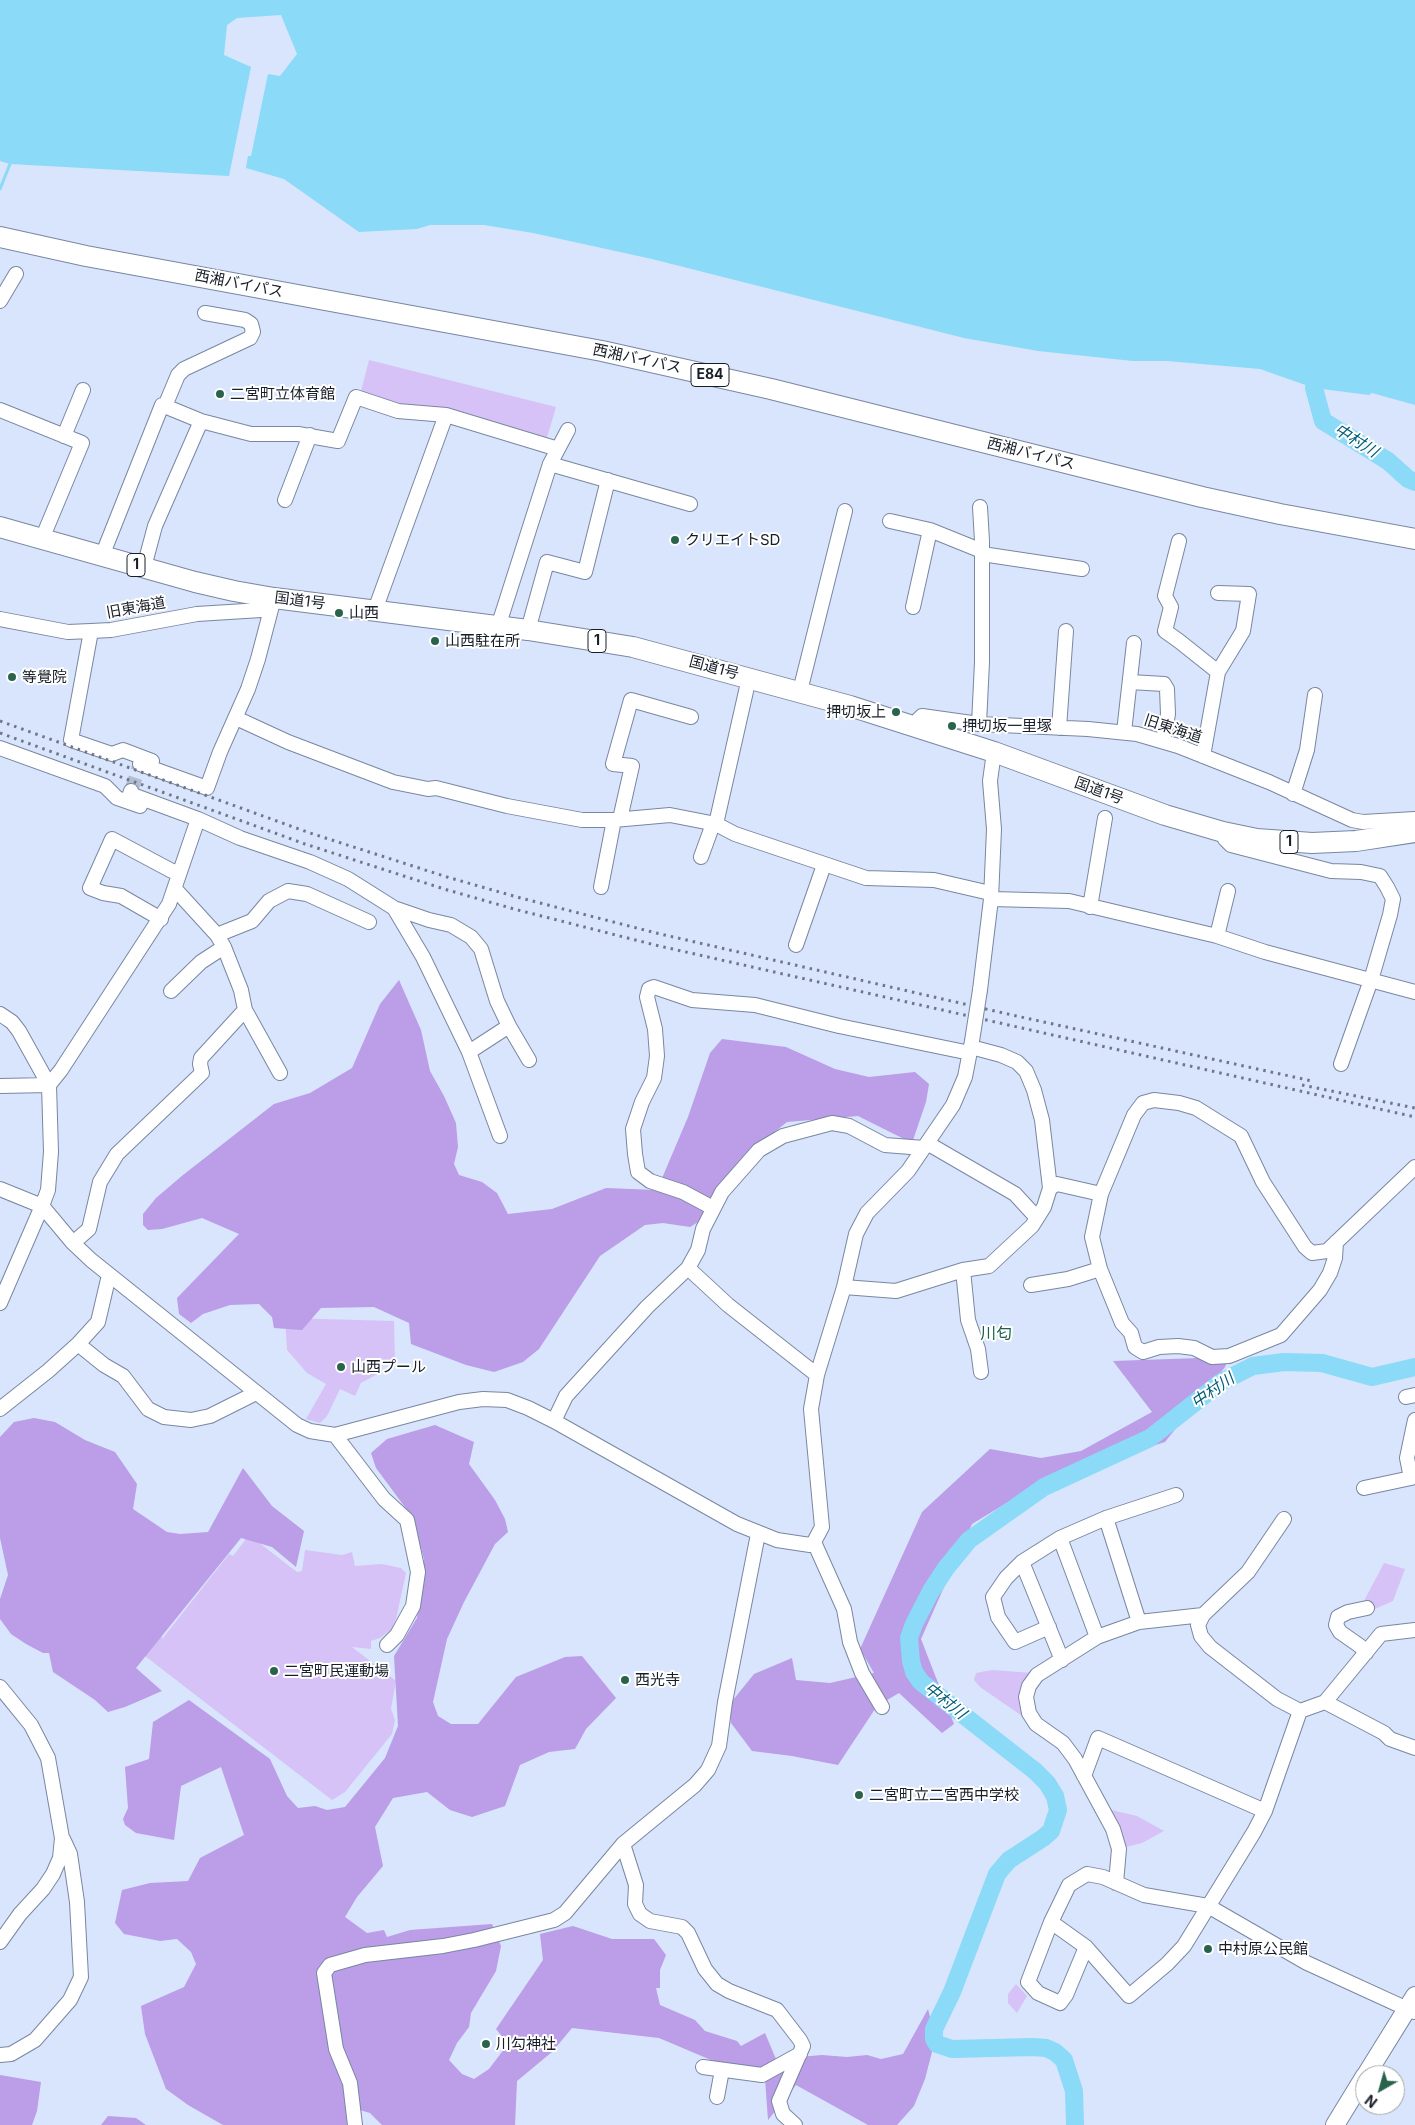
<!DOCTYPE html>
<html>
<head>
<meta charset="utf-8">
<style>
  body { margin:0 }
  #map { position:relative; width:1415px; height:2125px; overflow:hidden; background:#d8e5fc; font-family:Inter,sans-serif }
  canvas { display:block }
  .north { position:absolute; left:1355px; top:2065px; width:50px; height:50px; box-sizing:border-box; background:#fff; border:1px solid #a3a5a9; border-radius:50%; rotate:218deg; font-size:14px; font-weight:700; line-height:20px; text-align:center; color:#181e28 }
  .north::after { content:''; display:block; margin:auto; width:18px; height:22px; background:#2a634c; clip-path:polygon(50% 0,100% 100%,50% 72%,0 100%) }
</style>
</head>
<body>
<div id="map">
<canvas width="1415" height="2125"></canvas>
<div class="north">N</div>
</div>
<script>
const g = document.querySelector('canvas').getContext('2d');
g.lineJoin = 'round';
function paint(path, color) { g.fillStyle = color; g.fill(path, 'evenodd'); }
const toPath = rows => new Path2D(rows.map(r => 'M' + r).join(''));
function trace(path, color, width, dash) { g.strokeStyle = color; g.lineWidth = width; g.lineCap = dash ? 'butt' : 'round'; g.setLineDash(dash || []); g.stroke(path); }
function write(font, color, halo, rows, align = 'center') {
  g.font = font + ' Inter,"Noto Sans JP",sans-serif'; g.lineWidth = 4; g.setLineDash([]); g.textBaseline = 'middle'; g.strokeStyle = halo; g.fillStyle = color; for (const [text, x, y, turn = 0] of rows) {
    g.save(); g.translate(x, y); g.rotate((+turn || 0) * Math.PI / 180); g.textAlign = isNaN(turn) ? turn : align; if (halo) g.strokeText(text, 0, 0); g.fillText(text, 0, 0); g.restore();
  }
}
paint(toPath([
  [369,360,556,407,546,441,360,395],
  [285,1318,394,1321,395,1362,380,1363,381,1372,361,1383,355,1396,340,1389,327,1416,320,1423,306,1419,326,1384,307,1373,287,1350],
  [249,1535,297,1572,302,1571,305,1550,342,1555,352,1552,355,1566,382,1564,401,1568,406,1573,396,1619,392,1629,380,1638,371,1641,371,1649,352,1647,396,1681,391,1709,395,1720,392,1734,345,1792,332,1800,141,1653,155,1633,163,1638,229,1554,233,1556],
  [1384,1563,1405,1569,1393,1601,1368,1612,1364,1601],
  [992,1670,1032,1673,1025,1718,980,1687,974,1680,976,1673],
  [1107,1809,1137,1816,1164,1831,1142,1843,1122,1848],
  [1016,1984,1027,1996,1017,2013,1008,2003,1008,1994]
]), '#d6c2f6');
paint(toPath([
  [399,980,421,1030,430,1071,444,1096,456,1123,458,1147,454,1164,459,1175,482,1182,497,1193,508,1214,552,1209,606,1188,657,1190,688,1117,710,1053,722,1039,786,1047,835,1069,869,1077,915,1072,929,1084,926,1102,912,1143,858,1116,787,1122,743,1157,718,1210,690,1227,663,1223,645,1225,600,1256,539,1349,523,1362,494,1372,466,1365,411,1344,409,1323,374,1307,321,1308,302,1330,274,1328,272,1317,259,1304,230,1305,203,1314,191,1323,179,1314,177,1298,239,1234,202,1218,162,1229,148,1230,143,1225,143,1214,156,1198,183,1175,274,1104,310,1093,352,1068,380,1004],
  [1199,1358,1228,1360,1225,1367,1165,1442,1043,1481,972,1524,921,1639,954,1724,942,1733,899,1693,877,1706,838,1765,792,1756,752,1751,731,1723,729,1705,754,1674,792,1658,796,1680,830,1683,874,1673,860,1649,922,1512,990,1449,1041,1458,1081,1451,1152,1412,1113,1361],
  [34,1418,55,1422,85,1440,115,1452,137,1484,133,1509,167,1532,180,1534,208,1532,243,1468,272,1506,304,1531,296,1567,272,1547,241,1538,136,1668,162,1691,125,1707,108,1712,95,1700,53,1672,49,1653,43,1653,26,1644,11,1634,0,1619,0,1599,8,1575,0,1538,0,1437,14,1422],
  [435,1425,474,1442,469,1464,495,1500,505,1519,508,1532,495,1544,464,1602,447,1639,433,1702,438,1716,451,1724,478,1724,516,1677,565,1657,582,1656,616,1698,586,1729,575,1749,549,1752,520,1765,505,1806,472,1817,450,1810,427,1792,393,1798,375,1827,383,1866,357,1897,345,1917,367,1933,384,1930,387,1937,410,1930,492,1924,501,1946,496,1971,471,2013,469,2027,457,2043,449,2060,462,2074,474,2079,489,2069,508,2044,496,2029,543,1960,540,1934,573,1926,612,1939,654,1939,666,1955,660,1970,660,1988,656,1988,660,2005,695,2020,705,2031,737,2041,741,2046,765,2033,776,2059,822,2055,847,2057,867,2055,881,2059,903,2054,928,2009,932,2025,932,2052,925,2079,914,2106,897,2125,868,2125,796,2085,768,2120,765,2079,730,2068,659,2038,572,2028,552,2052,517,2081,515,2125,382,2125,370,2113,346,2106,347,2125,223,2125,188,2105,166,2089,145,2034,141,2006,184,1987,196,1964,191,1952,177,1939,160,1941,124,1934,115,1923,122,1890,150,1883,188,1881,200,1858,244,1835,221,1767,181,1786,174,1840,136,1833,125,1825,123,1819,128,1808,125,1767,149,1759,153,1722,189,1700,270,1759,287,1796,298,1808,315,1806,327,1810,345,1807,385,1758,398,1726,394,1656,417,1618,424,1559,413,1518,376,1468,371,1453,387,1439],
  [0,2075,41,2082,37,2111,32,2125,0,2125],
  [108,2116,136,2118,146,2125,101,2125]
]), '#bb9de8');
paint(toPath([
  [0,0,1415,0,1415,405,1372,393,1369,395,1314,388,1260,369,1167,361,1133,361,1038,351,964,338,652,259,533,233,484,225,430,225,417,229,359,232,284,179,246,168,248,156,251,156,268,74,280,76,297,54,281,15,237,18,227,25,224,55,251,67,229,176,10,164,0,161]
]), '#8adaf8');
trace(toPath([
  [0,189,10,164]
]), '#8adaf8', 3);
trace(toPath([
  [1314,388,1323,421,1388,461,1408,479,1415,482],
  [1075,2125,1074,2091,1064,2060,1055,2052,1046,2048,1033,2047,952,2049,937,2044,934,2039,934,2029,952,1992,997,1874,1009,1860,1043,1838,1051,1831,1058,1810,1055,1796,1047,1783,1035,1771,921,1682,914,1672,911,1661,909,1638,914,1624,931,1591,946,1568,969,1540,1044,1487,1150,1438,1221,1382,1253,1366,1284,1362,1322,1363,1372,1377,1415,1367]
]), '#8adaf8', 18);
trace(toPath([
  [131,791,140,764]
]), '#b2bdd2', 14, [14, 7]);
const minor = toPath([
  [0,301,16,274],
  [165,406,178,375,184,369,250,338,253,332,251,324,245,320,205,313],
  [0,410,82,443,42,539],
  [64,436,83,390],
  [550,464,690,504],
  [285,500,310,435],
  [890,521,930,530,982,551],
  [1179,541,1165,596,1171,607,1165,631,1179,641,1218,672],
  [982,554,1082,569],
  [102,556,162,405,201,421,251,434,298,434,338,441,356,397,398,411,446,415,558,449],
  [144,567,155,526,201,421],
  [913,607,930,530],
  [375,610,446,415],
  [0,619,68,632,91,631,111,630,197,614,261,610,274,598],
  [498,627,550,464,568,430],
  [528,630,547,562,585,572,608,480],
  [91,631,71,740,112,754,123,750,152,761],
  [1130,682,1164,684,1167,689,1168,714,1163,741],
  [800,691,845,511],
  [236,718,288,742,393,782,428,789,436,788,507,806,582,820,614,820,670,815,716,824,735,834,866,878,934,880,990,893],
  [979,724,982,662,982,541,980,507],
  [912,726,922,716,979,724,1088,729,1137,734,1178,746,1269,782,1352,820,1363,822,1415,819],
  [1059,728,1066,631],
  [1124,732,1134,643],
  [0,748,105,786,117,798,140,806],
  [1203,756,1218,672,1243,631,1249,594,1218,593],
  [140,764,207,788,220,752,248,689,258,659,274,598],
  [131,791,130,794,198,819,240,838,310,862,348,879,394,908,429,920,451,925,471,937,481,949,497,1001,509,1026,469,1052],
  [1293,794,1307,750,1315,695],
  [620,819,632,766,613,764,631,700,691,717],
  [716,824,749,678],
  [1223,832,1225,839,1231,845,1331,871,1361,872,1380,876,1387,887,1393,899,1390,915,1371,980,1341,1064],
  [701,857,713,824],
  [601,887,614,820],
  [175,889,217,935,224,947,241,990,245,1010,280,1073],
  [991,899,1069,901,1217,936,1265,952,1415,992],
  [1090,907,1105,818],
  [394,908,423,957,469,1052,500,1136],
  [161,919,121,896,103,893,90,888,112,839,172,871,180,872],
  [217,935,252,921,269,901,288,891,307,894,369,922],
  [1217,936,1228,891],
  [796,945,824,865],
  [980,990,991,899,994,829,990,781,994,752],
  [171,991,201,962,224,947],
  [0,1014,12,1022,19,1031,49,1085,51,1152,48,1190,42,1206,0,1189],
  [509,1026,529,1060],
  [971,1047,1001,1055,1017,1062,1026,1071,1034,1090,1042,1120,1050,1188],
  [0,1086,49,1085,61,1070,169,904,198,819],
  [927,1143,1015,1194,1037,1218],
  [713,1208,683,1192,650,1181,638,1172,635,1154,633,1129,642,1102,654,1078,657,1056,655,1029,647,997,649,989,654,987,692,1000,755,1005,839,1026,970,1053],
  [1336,1242,1335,1258,1330,1273,1320,1290,1281,1335,1229,1356,1212,1357,1194,1348,1178,1346,1159,1347,1143,1352,1135,1347,1131,1333,1122,1323,1100,1269,1092,1237,1101,1194,1134,1115,1143,1103,1154,1100,1179,1103,1196,1108,1241,1136,1263,1182,1305,1247,1312,1253,1327,1251,1415,1167],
  [73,1243,89,1229,100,1182,117,1154,202,1073,200,1064,201,1058,245,1010],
  [688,1268,728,1305,817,1375],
  [963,1270,968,1320,978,1349,981,1372],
  [1031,1285,1068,1279,1100,1269],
  [844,1287,896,1291,963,1270,989,1266,1032,1226,1044,1207,1050,1188,1057,1184,1101,1194],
  [0,1303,42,1206,73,1243,91,1260,297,1425,310,1431,335,1435,459,1402,483,1399,507,1400,528,1408,554,1421,737,1524,777,1540,810,1545,814,1542,822,1527,811,1409,817,1375,844,1287,856,1234,867,1213,908,1171,953,1105,965,1077,972,1041],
  [78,1344,104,1365,123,1376,148,1409,164,1417,191,1420,210,1416,256,1393],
  [1406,1397,1415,1395],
  [0,1409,48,1371,78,1344,98,1322,109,1275],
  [554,1421,566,1396,647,1307,688,1268,698,1250,703,1229,722,1192,759,1150,783,1136,832,1123,849,1126,885,1145,924,1148],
  [335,1435,384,1499,407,1520,410,1534,418,1572,413,1606,397,1635,387,1645],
  [1364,1488,1411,1478,1407,1458,1415,1420],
  [1106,1518,1139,1622],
  [1284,1519,1248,1572,1203,1615,1198,1625,1201,1636,1210,1647,1277,1699,1300,1711,1325,1702,1381,1634,1415,1630],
  [1060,1538,1097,1637],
  [814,1542,844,1609,850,1642,862,1673,882,1707],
  [1022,1562,1062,1660],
  [1049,1627,1015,1642,998,1617,993,1597,1006,1578,1022,1562,1060,1538,1106,1518,1176,1495],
  [1366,1653,1360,1646,1340,1632,1336,1625,1338,1617,1348,1612,1367,1608],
  [0,1687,31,1725,48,1758,62,1838,60,1858,53,1874,43,1889,20,1914,0,1942],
  [1325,1702,1384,1733,1390,1739,1415,1748],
  [1084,1776,1098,1738,1265,1811],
  [623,1844,636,1885,635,1904,640,1914,650,1921,682,1927,688,1933,705,1969,717,1984,729,1991,777,2010,800,2040,803,2046,779,2101,783,2114,795,2125],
  [1116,1883,1119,1849,1113,1829,1075,1759,1063,1743,1036,1724,1029,1713,1026,1697,1029,1686,1037,1675,1097,1637,1139,1622,1203,1615],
  [1051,1922,1086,1947,1129,1996,1167,1964,1184,1946,1254,1832,1265,1811,1300,1711],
  [1086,1947,1066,1995,1060,2003,1038,1993,1028,1982,1051,1922,1069,1885,1087,1874,1103,1877,1144,1895,1208,1906,1307,1963,1414,2012],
  [0,2055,11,2054,35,2040,70,2000,81,1977,77,1902,70,1854,63,1839],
  [703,2067,762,2075,800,2054],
  [717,2097,722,2070],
  [355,2125,350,2083,336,2049,324,1973,330,1965,365,1955,443,1946,474,1940,554,1920,565,1913,623,1844,695,1785,708,1770,719,1746,725,1702,758,1534]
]);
const major = toPath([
  [1366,2075,1415,1996],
  [1335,2125,1365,2076]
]);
const highway = toPath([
  [0,237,86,256,602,351,771,389,1202,497,1280,514,1415,539],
  [0,527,195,582,234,591,274,598,528,630,633,647,850,706,994,752,1165,815,1223,832,1257,839,1312,843,1356,841,1415,832]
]);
trace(minor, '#7987a2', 16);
trace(major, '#7987a2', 20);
trace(highway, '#7987a2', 22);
trace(minor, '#fff', 14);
trace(major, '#fff', 18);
trace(highway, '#fff', 20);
trace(toPath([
  [0,721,310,833,447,877,517,897,656,933,1012,1015,1312,1081],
  [0,733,305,844,444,889,514,909,655,945,1415,1117],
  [1302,1085,1415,1108]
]), '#6e7787', 3, [2.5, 5]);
const minorBridge = toPath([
  [972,1041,980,990]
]);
trace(minorBridge, '#7987a2', 16, []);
trace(minorBridge, '#fff', 14);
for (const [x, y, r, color] of [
  [220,394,5,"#2a634c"],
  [675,540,5,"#2a634c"],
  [339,613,5,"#2a634c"],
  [435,641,5,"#2a634c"],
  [12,677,5,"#2a634c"],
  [896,712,5,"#2a634c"],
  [952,726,5,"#2a634c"],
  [341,1367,5,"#2a634c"],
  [274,1671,5,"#2a634c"],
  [625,1680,5,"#2a634c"],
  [859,1795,5,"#2a634c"],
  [1208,1949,5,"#2a634c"],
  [486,2044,5,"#2a634c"]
]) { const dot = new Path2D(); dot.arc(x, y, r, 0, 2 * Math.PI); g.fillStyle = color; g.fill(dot); trace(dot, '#fff', 2); }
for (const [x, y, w] of [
  [710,375,38],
  [136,565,18],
  [597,641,18],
  [1289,842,18]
]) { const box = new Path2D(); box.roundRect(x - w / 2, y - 11.5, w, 23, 4); g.fillStyle = '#fff'; g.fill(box); trace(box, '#181e28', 1); }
write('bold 14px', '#181e28', null, [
  ["E84",710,375],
  ["1",136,565],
  ["1",597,641],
  ["1",1289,842]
]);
write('15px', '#181e28', '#fff', [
  ["西湘バイパス",239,284,11],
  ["西湘バイパス",637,359,12],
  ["西湘バイパス",1031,454,14],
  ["国道1号",300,601,7],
  ["旧東海道",136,608,-10],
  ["国道1号",714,668,15],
  ["旧東海道",1173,729,18],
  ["国道1号",1099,791,20]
]);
write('15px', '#181e28', '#fff', [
  ["二宮町立体育館",230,394],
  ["クリエイトSD",685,540],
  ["山西",349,613],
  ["山西駐在所",445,641],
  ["等覺院",22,677],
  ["押切坂上",886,712,"right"],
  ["押切坂一里塚",962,726],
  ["山西プール",351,1367],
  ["二宮町民運動場",284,1671],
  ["西光寺",635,1680],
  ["二宮町立二宮西中学校",869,1795],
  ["中村原公民館",1218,1949],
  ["川勾神社",496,2044]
], 'left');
write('italic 16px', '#005e77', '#fff', [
  ["中村川",1356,441,32],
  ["中村川",1213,1391,-35],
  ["中村川",945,1701,39]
]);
write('16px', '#1d6047', '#fff', [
  ["川匂",996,1334]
]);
</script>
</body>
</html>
